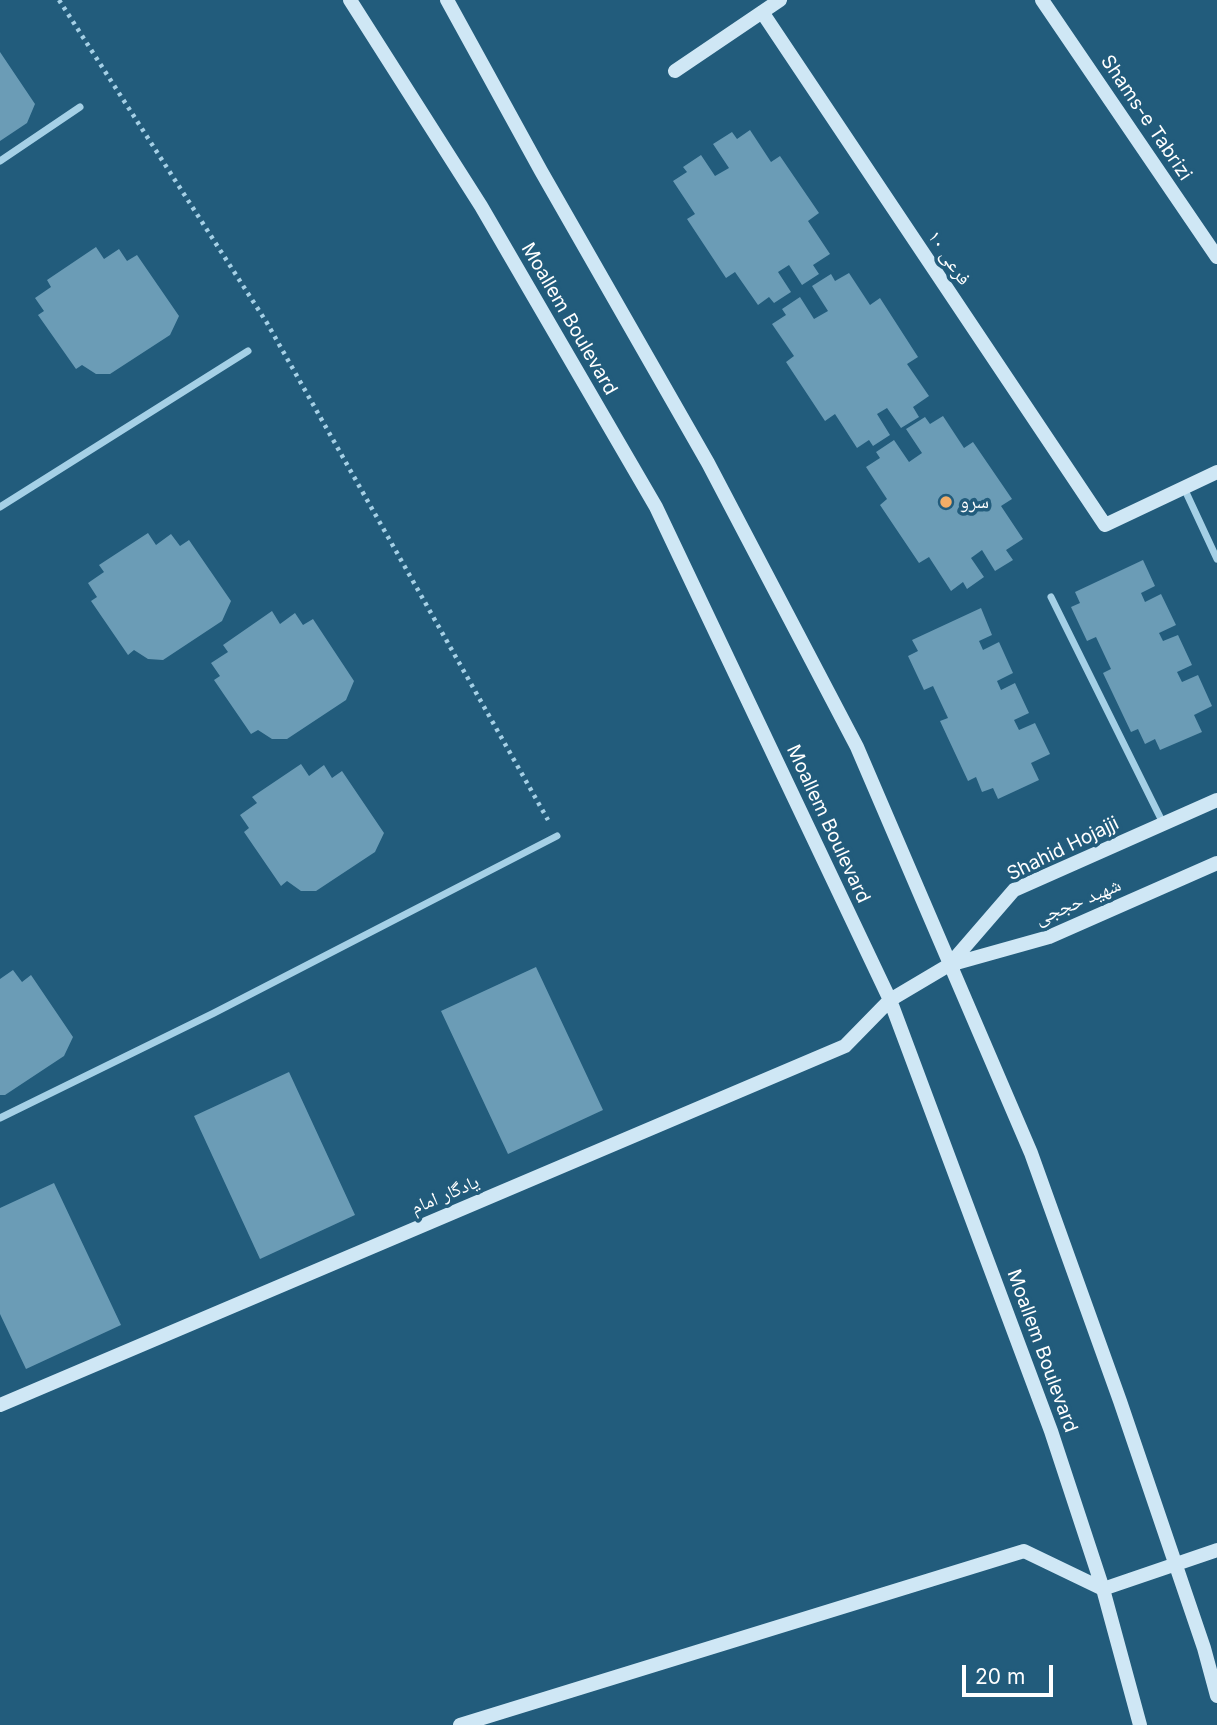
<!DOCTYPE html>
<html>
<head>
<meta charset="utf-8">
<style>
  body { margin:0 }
  #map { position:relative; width:1217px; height:1725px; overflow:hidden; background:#225c7c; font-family:Inter,sans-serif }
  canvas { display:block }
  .scale { position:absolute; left:962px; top:1665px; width:91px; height:32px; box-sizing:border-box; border:4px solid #fff; border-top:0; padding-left:9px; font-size:21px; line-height:24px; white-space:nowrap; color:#fff; -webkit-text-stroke:5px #225c7c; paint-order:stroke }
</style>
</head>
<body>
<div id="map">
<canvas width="1217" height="1725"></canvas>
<div class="scale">20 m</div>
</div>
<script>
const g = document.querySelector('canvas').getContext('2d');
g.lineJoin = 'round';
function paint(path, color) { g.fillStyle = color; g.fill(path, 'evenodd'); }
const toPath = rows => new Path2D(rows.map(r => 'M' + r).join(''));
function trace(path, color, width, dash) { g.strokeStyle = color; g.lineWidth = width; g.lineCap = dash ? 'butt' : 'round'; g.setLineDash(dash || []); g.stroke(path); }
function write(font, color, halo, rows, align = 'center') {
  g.font = font + ' Inter,"Noto Naskh Arabic",sans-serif'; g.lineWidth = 7; g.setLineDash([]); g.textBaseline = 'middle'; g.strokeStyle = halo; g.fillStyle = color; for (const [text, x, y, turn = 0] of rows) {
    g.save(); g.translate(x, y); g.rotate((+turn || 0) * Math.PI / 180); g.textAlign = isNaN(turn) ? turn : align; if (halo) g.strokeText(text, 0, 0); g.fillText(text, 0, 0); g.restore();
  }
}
paint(toPath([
  [0,52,35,104,27,123,0,141],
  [750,130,771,162,780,156,819,213,808,221,830,254,813,265,819,274,802,285,789,265,778,272,791,292,774,303,769,297,758,305,735,272,726,278,687,219,695,214,673,181,687,172,683,167,701,155,715,176,729,168,713,144,732,132,737,139],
  [96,247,104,259,119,249,127,261,137,255,179,316,170,335,110,374,96,374,82,365,76,369,38,315,44,311,35,298,51,287,47,280],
  [849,273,870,305,880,298,918,357,907,364,929,396,913,407,919,417,901,428,887,408,877,414,890,435,873,446,869,440,857,448,835,414,825,421,786,362,794,356,772,324,786,315,782,309,800,297,814,319,828,311,812,286,831,274,835,281],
  [943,416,964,448,973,442,1012,499,1001,506,1023,539,1006,550,1013,560,995,571,982,550,971,558,984,577,967,589,963,582,951,591,929,557,919,563,880,505,887,499,866,467,880,458,876,452,894,440,909,462,922,453,906,429,925,417,930,424],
  [148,533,156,545,171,534,180,546,189,540,231,601,222,621,163,660,148,659,134,650,128,655,91,601,97,597,88,583,104,572,99,565],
  [1143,560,1155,586,1141,593,1145,602,1161,594,1176,625,1159,633,1163,641,1178,635,1192,665,1177,672,1182,682,1198,675,1212,706,1194,715,1202,732,1160,750,1155,739,1145,744,1138,729,1131,732,1103,673,1111,669,1096,637,1087,641,1071,607,1080,603,1075,592],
  [981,608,992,635,979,641,983,650,999,642,1013,673,997,681,1001,690,1015,683,1029,713,1014,720,1019,730,1035,723,1050,754,1031,763,1039,780,998,799,993,788,982,792,976,777,968,781,940,721,948,718,933,686,924,690,908,656,918,651,912,640],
  [272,611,280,624,295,613,303,625,313,619,354,681,346,700,287,739,272,739,258,730,251,734,214,680,220,676,211,663,228,652,223,645],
  [301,764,309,776,324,765,332,778,342,771,384,833,375,852,316,891,301,891,287,881,281,886,244,832,249,828,240,815,257,803,252,797],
  [536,967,603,1110,508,1154,441,1011],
  [13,970,22,982,31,975,73,1037,64,1056,5,1095,0,1095,0,979],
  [289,1072,355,1215,260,1259,194,1116],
  [54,1183,121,1325,26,1369,0,1314,0,1208]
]), '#6b9cb6');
trace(toPath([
  [59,0,267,323,548,820]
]), '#a5d0e6', 4.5, [3.5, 5]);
trace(toPath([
  [0,161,80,107],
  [1184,488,1217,559],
  [0,507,248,351],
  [1051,597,1163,823],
  [0,1118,214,1013,557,836]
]), '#a5d0e6', 7);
trace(toPath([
  [350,0,481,206,656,507,890,1000,1051,1431,1103,1589,1140,1725],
  [447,0,541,171,708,463,857,747,1031,1153,1120,1401,1204,1648,1217,1696],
  [1042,0,1217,257],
  [762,12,1105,525,1217,472],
  [675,71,780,0],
  [950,964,1014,890,1217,800],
  [0,1405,845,1046,890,1000,949,965,1049,937,1217,863],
  [460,1725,1024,1551,1103,1589,1217,1550]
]), '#cfe7f5', 14);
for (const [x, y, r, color] of [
  [946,502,7,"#f2ad67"]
]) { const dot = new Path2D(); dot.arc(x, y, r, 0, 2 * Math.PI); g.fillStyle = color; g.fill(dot); trace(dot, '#225c7c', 2.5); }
write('19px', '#fff', '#225c7c', [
  ["Shams-e Tabrizi",1146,118,56],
  ["فرعی ۱۰",949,258,56],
  ["Moallem Boulevard",569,319,60],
  ["Moallem Boulevard",828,824,65],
  ["Shahid Hojajji",1063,849,-26],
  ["شهید حججی",1078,902,-23],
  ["یادگار امام",445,1195,-23],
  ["Moallem Boulevard",1042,1351,70]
]);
write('19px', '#fff', '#225c7c', [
  ["سرو",960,502]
], 'left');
</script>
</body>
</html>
